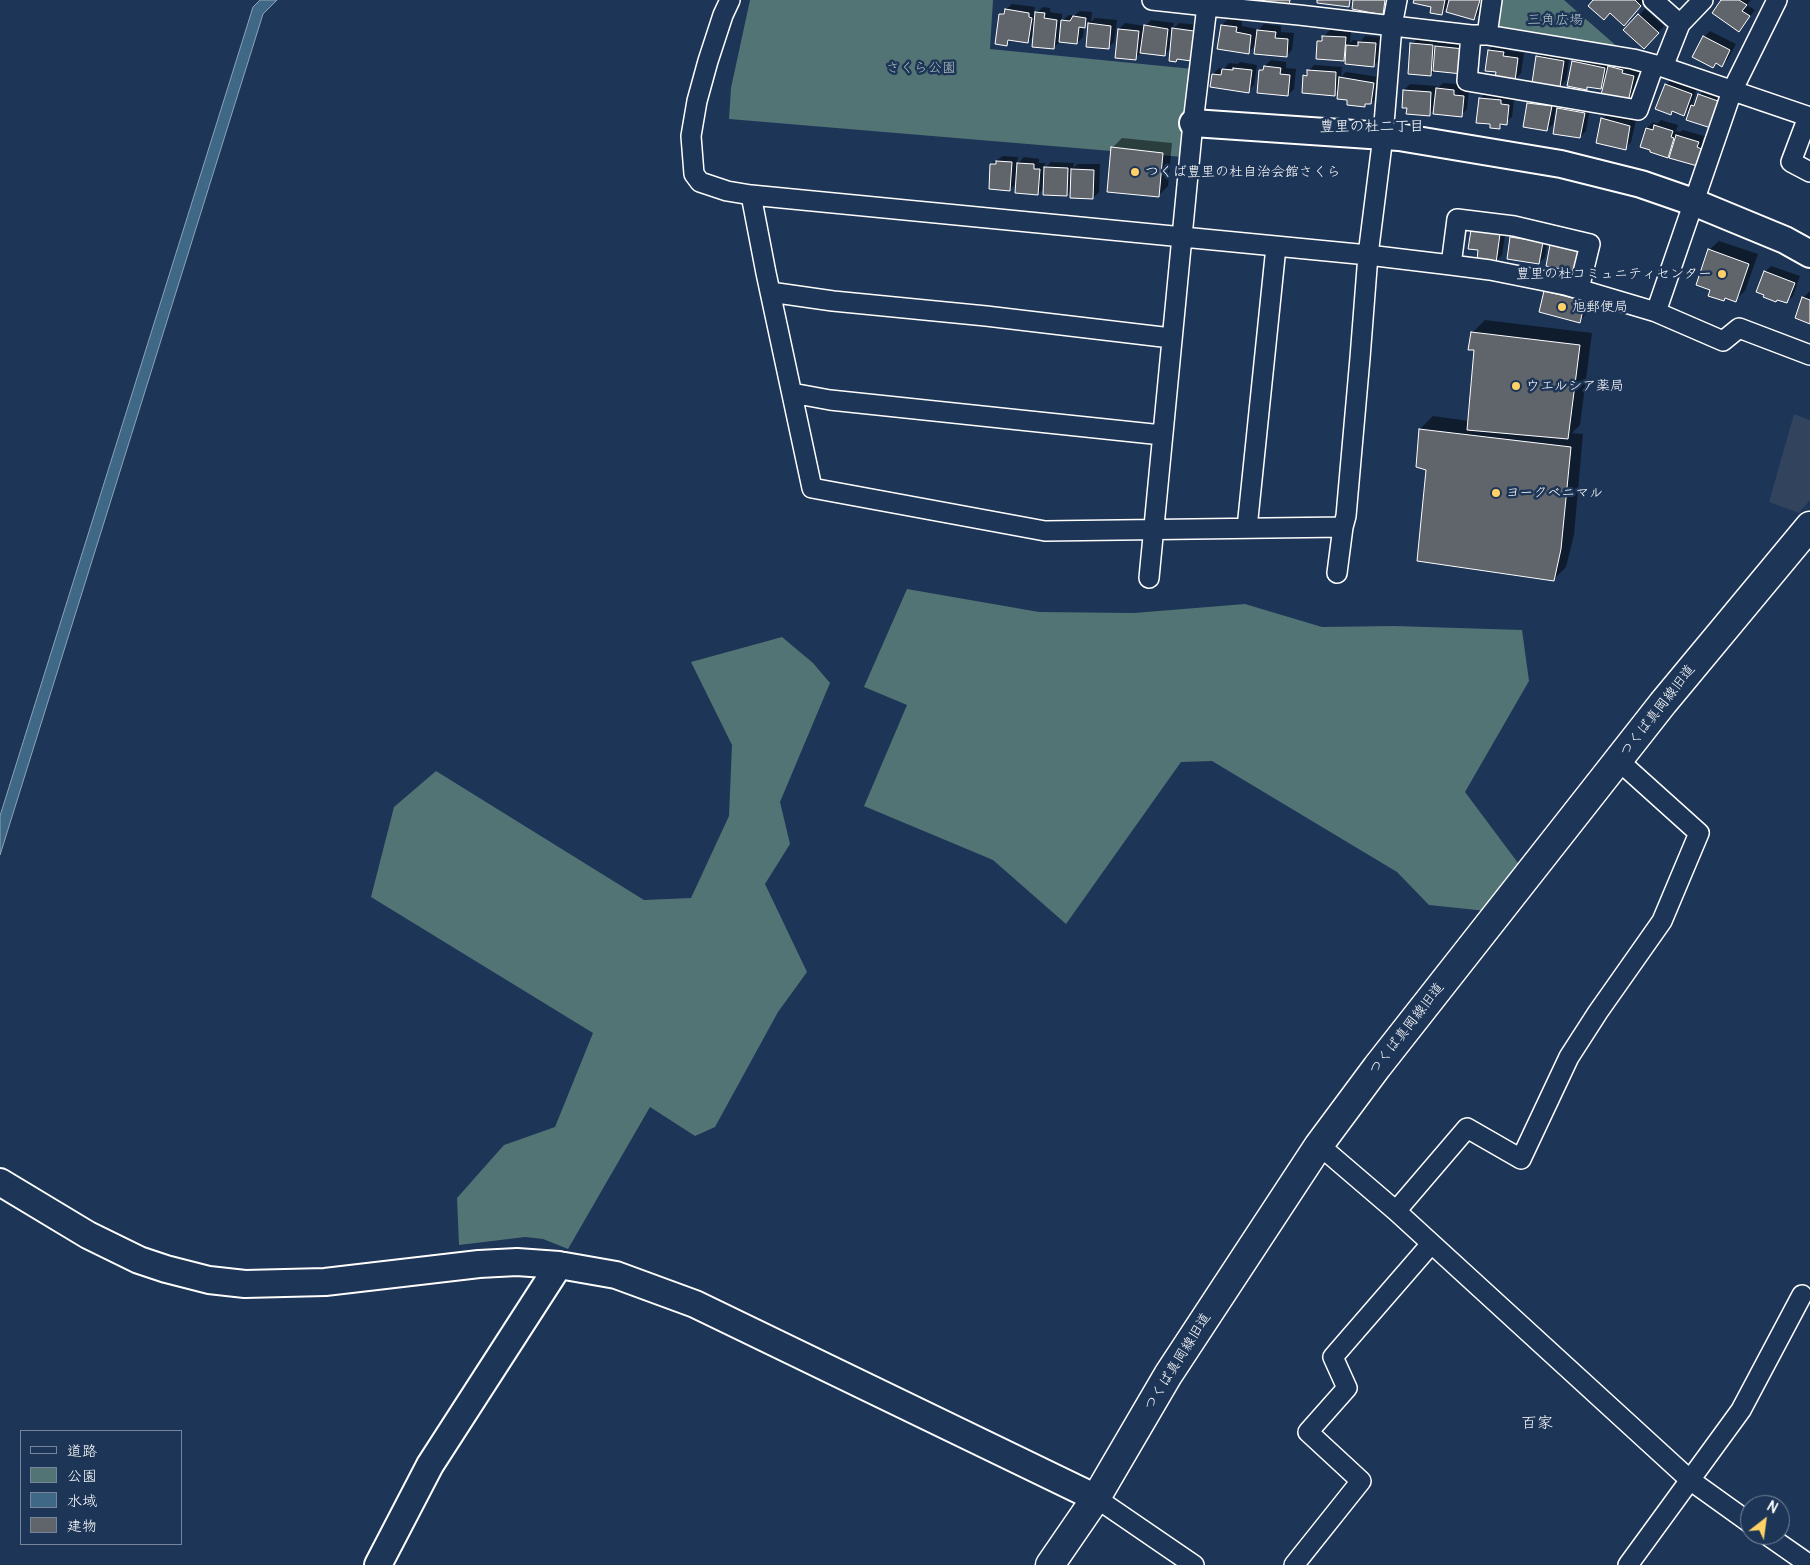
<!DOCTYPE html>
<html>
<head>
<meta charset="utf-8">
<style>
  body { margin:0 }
  #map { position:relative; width:1810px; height:1565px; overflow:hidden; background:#1d3557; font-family:Pangolin,"Klee One",sans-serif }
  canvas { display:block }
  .legend { position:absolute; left:20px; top:1430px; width:162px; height:115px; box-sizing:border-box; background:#1d3557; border:1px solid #77869a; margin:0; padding:6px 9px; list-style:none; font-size:15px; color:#fff }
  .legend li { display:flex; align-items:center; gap:10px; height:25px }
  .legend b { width:25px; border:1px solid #77869a }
  .north { position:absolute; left:1740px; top:1495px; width:50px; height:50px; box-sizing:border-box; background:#1d3557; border:1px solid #77869a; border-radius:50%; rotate:30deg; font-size:14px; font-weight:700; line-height:20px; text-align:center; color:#fff }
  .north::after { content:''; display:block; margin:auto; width:18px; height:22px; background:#ffd166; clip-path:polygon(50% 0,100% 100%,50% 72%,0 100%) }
</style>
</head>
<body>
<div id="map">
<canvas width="1810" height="1565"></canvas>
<ul class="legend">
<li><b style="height:6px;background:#1d3557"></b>道路</li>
<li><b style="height:14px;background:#527475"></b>公園</li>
<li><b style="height:14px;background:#3e6885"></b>水域</li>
<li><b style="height:14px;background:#60646b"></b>建物</li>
</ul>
<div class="north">N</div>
</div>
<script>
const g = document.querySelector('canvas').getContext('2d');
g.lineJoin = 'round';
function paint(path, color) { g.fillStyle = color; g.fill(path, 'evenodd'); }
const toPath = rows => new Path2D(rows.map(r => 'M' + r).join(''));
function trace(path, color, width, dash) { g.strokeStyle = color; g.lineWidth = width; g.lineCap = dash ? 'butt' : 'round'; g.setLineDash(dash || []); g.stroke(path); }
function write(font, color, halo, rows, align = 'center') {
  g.font = font + ' Pangolin,"Klee One",sans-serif'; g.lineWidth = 5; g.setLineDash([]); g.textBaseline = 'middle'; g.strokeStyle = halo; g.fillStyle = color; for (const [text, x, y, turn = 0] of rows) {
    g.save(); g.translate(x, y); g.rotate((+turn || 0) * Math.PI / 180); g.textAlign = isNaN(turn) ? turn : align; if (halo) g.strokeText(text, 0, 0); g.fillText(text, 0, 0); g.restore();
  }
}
paint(toPath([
  [1794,414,1810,420,1810,500,1799,513,1769,502]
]), '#31435d');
paint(toPath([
  [750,0,993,0,990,49,1193,69,1183,157,729,119,731,88],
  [1500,0,1564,0,1620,49,1506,33,1496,22],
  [907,589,1039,612,1134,613,1245,604,1322,627,1394,626,1522,630,1529,681,1465,792,1533,883,1515,914,1429,905,1397,872,1212,761,1181,762,1066,924,993,860,864,806,907,705,864,687],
  [782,637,813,663,830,683,780,802,790,844,765,884,807,972,778,1012,715,1127,695,1136,650,1107,568,1249,543,1239,525,1237,459,1245,457,1198,504,1145,555,1127,593,1033,371,897,394,807,436,771,644,900,691,898,729,816,732,745,691,662]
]), '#527475');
const water = toPath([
  [260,0,277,0,263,14,0,855,0,816,253,7,260,0]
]);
paint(water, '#3e6885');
trace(water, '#8ba4b6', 1);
paint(toPath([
  [1355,0,1390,0,1388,7,1382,14],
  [1415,0,1483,0,1480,13,1474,19,1449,6,1442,13,1433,6],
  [1595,0,1645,0,1629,18],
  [1722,0,1751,0,1747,5,1755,10,1739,30],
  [1012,4,1035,7,1034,12,1037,12,1043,7,1050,8,1050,12,1062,14,1062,21,1069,15,1075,15,1080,11,1092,12,1091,22,1095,18,1117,20,1114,42,1108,48,1087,46,1089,22,1084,26,1083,37,1077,43,1060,42,1053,48,1034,35,1028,42,1012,39,1007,45,1001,14],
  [1645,9,1664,26,1644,47,1639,15],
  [1228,19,1242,21,1242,26,1257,29,1256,32,1264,24,1281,26,1281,32,1294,33,1292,50,1286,56,1256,44,1248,53,1222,25],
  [1151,20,1174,23,1173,29,1179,23,1200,25,1197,53,1191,59,1178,58,1176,60,1171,48,1165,54,1141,53,1135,59,1119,29,1125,23,1145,26],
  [1330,30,1351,32,1350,43,1353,40,1361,41,1365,36,1381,37,1380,59,1374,65,1346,57,1343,60,1319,41],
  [1710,31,1736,44,1728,59,1722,65,1717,63,1713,67,1704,37],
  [1418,38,1438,39,1438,44,1442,40,1470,43,1430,75,1412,44],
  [1495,44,1509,46,1509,51,1524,53,1521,73,1515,80,1498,71,1489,50],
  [1543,51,1570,55,1566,80,1560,86,1537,57],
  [1579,56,1610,62,1610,66,1616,60,1640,70,1633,94,1627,100,1605,83,1601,88,1589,86,1586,88,1573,62],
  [1271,60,1286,62,1286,68,1296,69,1294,89,1288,95,1260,71],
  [1240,62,1257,65,1254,85,1248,91,1213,74,1219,68,1224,69,1229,63,1238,64],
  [1314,65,1342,67,1341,77,1346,72,1379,77,1377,97,1371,103,1367,103,1364,106,1349,99,1339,90,1334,94,1304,76],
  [1672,79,1697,88,1691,107,1705,89,1723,95,1720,122,1692,107,1684,114,1673,110,1670,113,1666,85],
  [1443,83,1460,84,1459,89,1469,91,1467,109,1461,115,1435,109,1429,114,1403,107,1404,90,1410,84,1437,86,1437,89],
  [1486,92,1507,94,1506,98,1514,99,1512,117,1499,128,1480,99],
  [1534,97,1557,101,1553,124,1547,130,1528,103],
  [1564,103,1590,108,1586,131,1580,137,1558,109],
  [1608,113,1636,120,1631,142,1625,148,1602,119],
  [1661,120,1678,125,1676,131,1680,132,1683,130,1704,136,1702,141,1711,144,1701,166,1651,151,1647,128,1653,122,1657,124],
  [1122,138,1172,143,1168,186,1158,196,1112,148],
  [1003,156,1018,157,1017,164,1024,157,1039,159,1039,163,1045,163,1045,168,1051,162,1074,163,1073,168,1078,164,1100,164,1099,192,1093,198,1072,190,1067,195,1045,187,1038,194,1017,183,1010,189,991,164],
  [1506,228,1502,255,1496,261,1472,230],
  [1517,231,1548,236,1545,257,1539,263,1508,258,1511,237],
  [1719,241,1758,254,1745,291,1735,300,1726,297,1723,300,1712,289,1709,250],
  [1771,266,1800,276,1793,296,1786,302,1778,299,1776,301,1765,272],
  [1552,285,1590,295,1585,315,1579,321,1546,292],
  [1809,292,1810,292,1810,323,1803,298],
  [1485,320,1592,333,1580,425,1572,433,1583,434,1574,535,1566,567,1553,580,1427,469,1417,466,1420,429,1433,416,1469,421,1475,349,1472,333]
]), '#0007');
const building = toPath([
  [1260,0,1290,0,1289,6,1260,0],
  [1317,0,1350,0,1349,7,1317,3,1317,0],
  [1353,0,1385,0,1383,15,1352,9,1353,0],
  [1414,0,1445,0,1442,15,1430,13,1431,7,1413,3,1414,0],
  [1449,0,1480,0,1474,20,1446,12,1449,0],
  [1593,0,1635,0,1641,6,1624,26,1610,13,1604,20,1588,6,1593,0],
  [1721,0,1739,0,1747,5,1742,11,1750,16,1739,32,1712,13,1721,0],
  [1005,9,1029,13,1029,17,1032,18,1028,43,1008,40,1007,46,995,44,999,14,1004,14,1005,9],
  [1035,12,1045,13,1044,18,1057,20,1054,49,1032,47,1035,12],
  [1638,14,1659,33,1644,49,1623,30,1638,14],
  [1073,16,1086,18,1085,28,1079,27,1077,44,1059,42,1061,20,1070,21,1073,16],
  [1088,23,1111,26,1109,49,1086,47,1088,23],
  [1144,25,1168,29,1165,56,1140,53,1144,25],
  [1221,25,1237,27,1236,32,1251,35,1249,54,1217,49,1221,25],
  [1172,28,1194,31,1191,61,1177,59,1176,62,1169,61,1172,28],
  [1118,29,1139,31,1136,60,1115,58,1118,29],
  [1257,30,1276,32,1275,38,1288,39,1287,57,1254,54,1257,30],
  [1322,36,1346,37,1344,61,1316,59,1317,41,1322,41,1322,36],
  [1703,36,1730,50,1722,67,1716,63,1713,68,1692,57,1703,36],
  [1358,42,1376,43,1374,67,1345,64,1346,45,1358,46,1358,42],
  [1410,43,1433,45,1431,76,1408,74,1410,43],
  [1435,46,1464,49,1462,74,1433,71,1435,46],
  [1488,50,1504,52,1503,56,1518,58,1515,81,1495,78,1496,72,1485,71,1488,50],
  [1536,56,1564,61,1560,87,1532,83,1536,56],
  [1572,61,1605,68,1601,89,1587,87,1587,90,1567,86,1572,61],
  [1264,66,1281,68,1280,74,1290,75,1288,96,1257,93,1259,70,1263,70,1264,66],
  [1608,66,1623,70,1622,73,1634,76,1628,102,1601,95,1608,66],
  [1233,68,1252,70,1249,93,1210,87,1212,74,1221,75,1222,69,1233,70,1233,68],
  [1307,70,1336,72,1335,96,1302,93,1303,75,1307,76,1307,70],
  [1339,77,1374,83,1371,104,1365,104,1365,107,1347,105,1347,100,1337,99,1339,77],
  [1665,84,1692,94,1684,116,1672,111,1671,115,1655,109,1665,84],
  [1436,88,1454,90,1454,95,1464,96,1462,117,1433,114,1436,88],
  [1403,90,1431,92,1430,116,1406,114,1407,108,1402,108,1403,90],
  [1698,94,1718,101,1716,107,1720,109,1714,129,1686,120,1691,105,1694,106,1698,94],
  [1479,98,1501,100,1501,104,1509,105,1507,125,1500,124,1500,129,1490,128,1490,124,1476,123,1479,98],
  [1527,103,1552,106,1547,131,1523,127,1527,103],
  [1557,108,1585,113,1580,138,1553,134,1557,108],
  [1601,118,1630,126,1626,150,1596,143,1601,118],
  [1654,125,1673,131,1671,137,1674,138,1668,158,1650,152,1650,150,1640,147,1646,128,1653,130,1654,125],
  [1676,135,1699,142,1697,147,1706,151,1701,167,1669,158,1676,135],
  [1111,147,1163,153,1159,197,1107,192,1111,147],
  [996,161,1012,162,1010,191,989,189,990,164,996,164,996,161],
  [1017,163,1034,164,1034,169,1040,169,1038,195,1015,193,1017,163],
  [1044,167,1068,168,1067,196,1043,195,1044,167],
  [1071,169,1094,170,1093,199,1070,198,1071,169],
  [1471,230,1500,234,1496,263,1477,260,1478,250,1468,249,1471,230],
  [1510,237,1543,242,1539,264,1507,259,1510,237],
  [1550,245,1580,250,1576,272,1546,266,1550,245],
  [1708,249,1749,264,1736,302,1725,298,1724,301,1708,296,1710,290,1696,285,1708,249],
  [1764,271,1795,283,1787,303,1777,300,1776,302,1763,297,1764,295,1756,292,1764,271],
  [1544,291,1585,301,1580,323,1539,312,1544,291],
  [1802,297,1810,300,1810,324,1795,318,1802,297],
  [1471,332,1580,345,1568,439,1467,430,1474,350,1468,350,1471,332],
  [1419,429,1571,447,1561,549,1554,581,1417,561,1426,470,1416,467,1419,429]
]);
paint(building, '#60646b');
trace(building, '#fff', 1);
const street = toPath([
  [730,0,723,15,708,61,697,101,691,136,694,174,700,182,727,191,751,195],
  [1152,0,1207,6,1208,0],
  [1397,0,1392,26,1383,136,1368,255,1360,358,1346,516,1343,527,1045,531,812,488,766,273,751,195,1368,255,1451,265,1490,270,1565,285,1656,312,1732,91,1777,0],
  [1653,0,1680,24,1663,67],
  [1680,24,1703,0],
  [1471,35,1467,81,1638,110,1654,65],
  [1487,35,1492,0],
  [1808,117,1791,162,1810,172],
  [1451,265,1457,219,1514,226,1590,244,1579,289],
  [770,292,833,301,986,316,1171,338],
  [1656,312,1723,341,1739,328,1810,355],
  [792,393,830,400,1162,435],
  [1247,528,1276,247],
  [1337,573,1343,527],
  [1149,578,1193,123,1207,6,1299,15,1471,35,1487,35,1633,59,1663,67,1810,117],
  [1319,1145,1396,1211,1690,1480,1750,1523],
  [1396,1211,1467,1128,1521,1159,1569,1057,1598,1012,1662,921,1699,833,1619,761],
  [1096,1498,1194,1565],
  [1767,1535,1810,1565],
  [1294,1565,1361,1481,1308,1432,1347,1388,1333,1357,1431,1244],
  [1628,1565,1741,1410,1802,1295]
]);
const secondary = toPath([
  [1193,123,1399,137,1561,164,1641,184,1693,202,1785,240,1810,254],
  [0,1182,88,1235,139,1260,166,1269,209,1280,245,1284,325,1282,479,1264,517,1262,559,1265,616,1275,695,1304,1096,1498],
  [378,1565,430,1465,559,1265]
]);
const primary = toPath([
  [1050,1565,1096,1498,1168,1375,1319,1145,1377,1067,1663,703,1810,526]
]);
trace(street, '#fff', 22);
trace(secondary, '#fff', 30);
trace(primary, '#fff', 31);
trace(street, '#1d3557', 19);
trace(secondary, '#1d3557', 26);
trace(primary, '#1d3557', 28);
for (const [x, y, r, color] of [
  [1135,172,5,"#ffd166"],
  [1722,274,5,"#ffd166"],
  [1562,307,5,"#ffd166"],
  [1516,386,5,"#ffd166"],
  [1496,493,5,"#ffd166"]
]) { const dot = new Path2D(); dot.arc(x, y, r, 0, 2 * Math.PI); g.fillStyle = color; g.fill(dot); trace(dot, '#1d3557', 2); }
write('14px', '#b1c0c1', '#1d3557', [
  ["三角広場",1555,20],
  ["さくら公園",921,68]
]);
write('14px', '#fff', '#1d3557', [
  ["つくば豊里の杜自治会館さくら",1145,172],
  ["豊里の杜コミュニティセンター",1712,274,"right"],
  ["旭郵便局",1572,307],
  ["ウエルシア薬局",1526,386],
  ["ヨークベニマル",1506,493]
], 'left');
write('14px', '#fff', '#1d3557', [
  ["つくば真岡線旧道",1658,711,-52],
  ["つくば真岡線旧道",1407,1029,-52],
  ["つくば真岡線旧道",1178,1362,-58]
]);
write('15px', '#fff', '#1d3557', [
  ["豊里の杜二丁目",1372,127]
]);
write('16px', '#fff', '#1d3557', [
  ["百家",1537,1424]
]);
</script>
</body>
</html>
